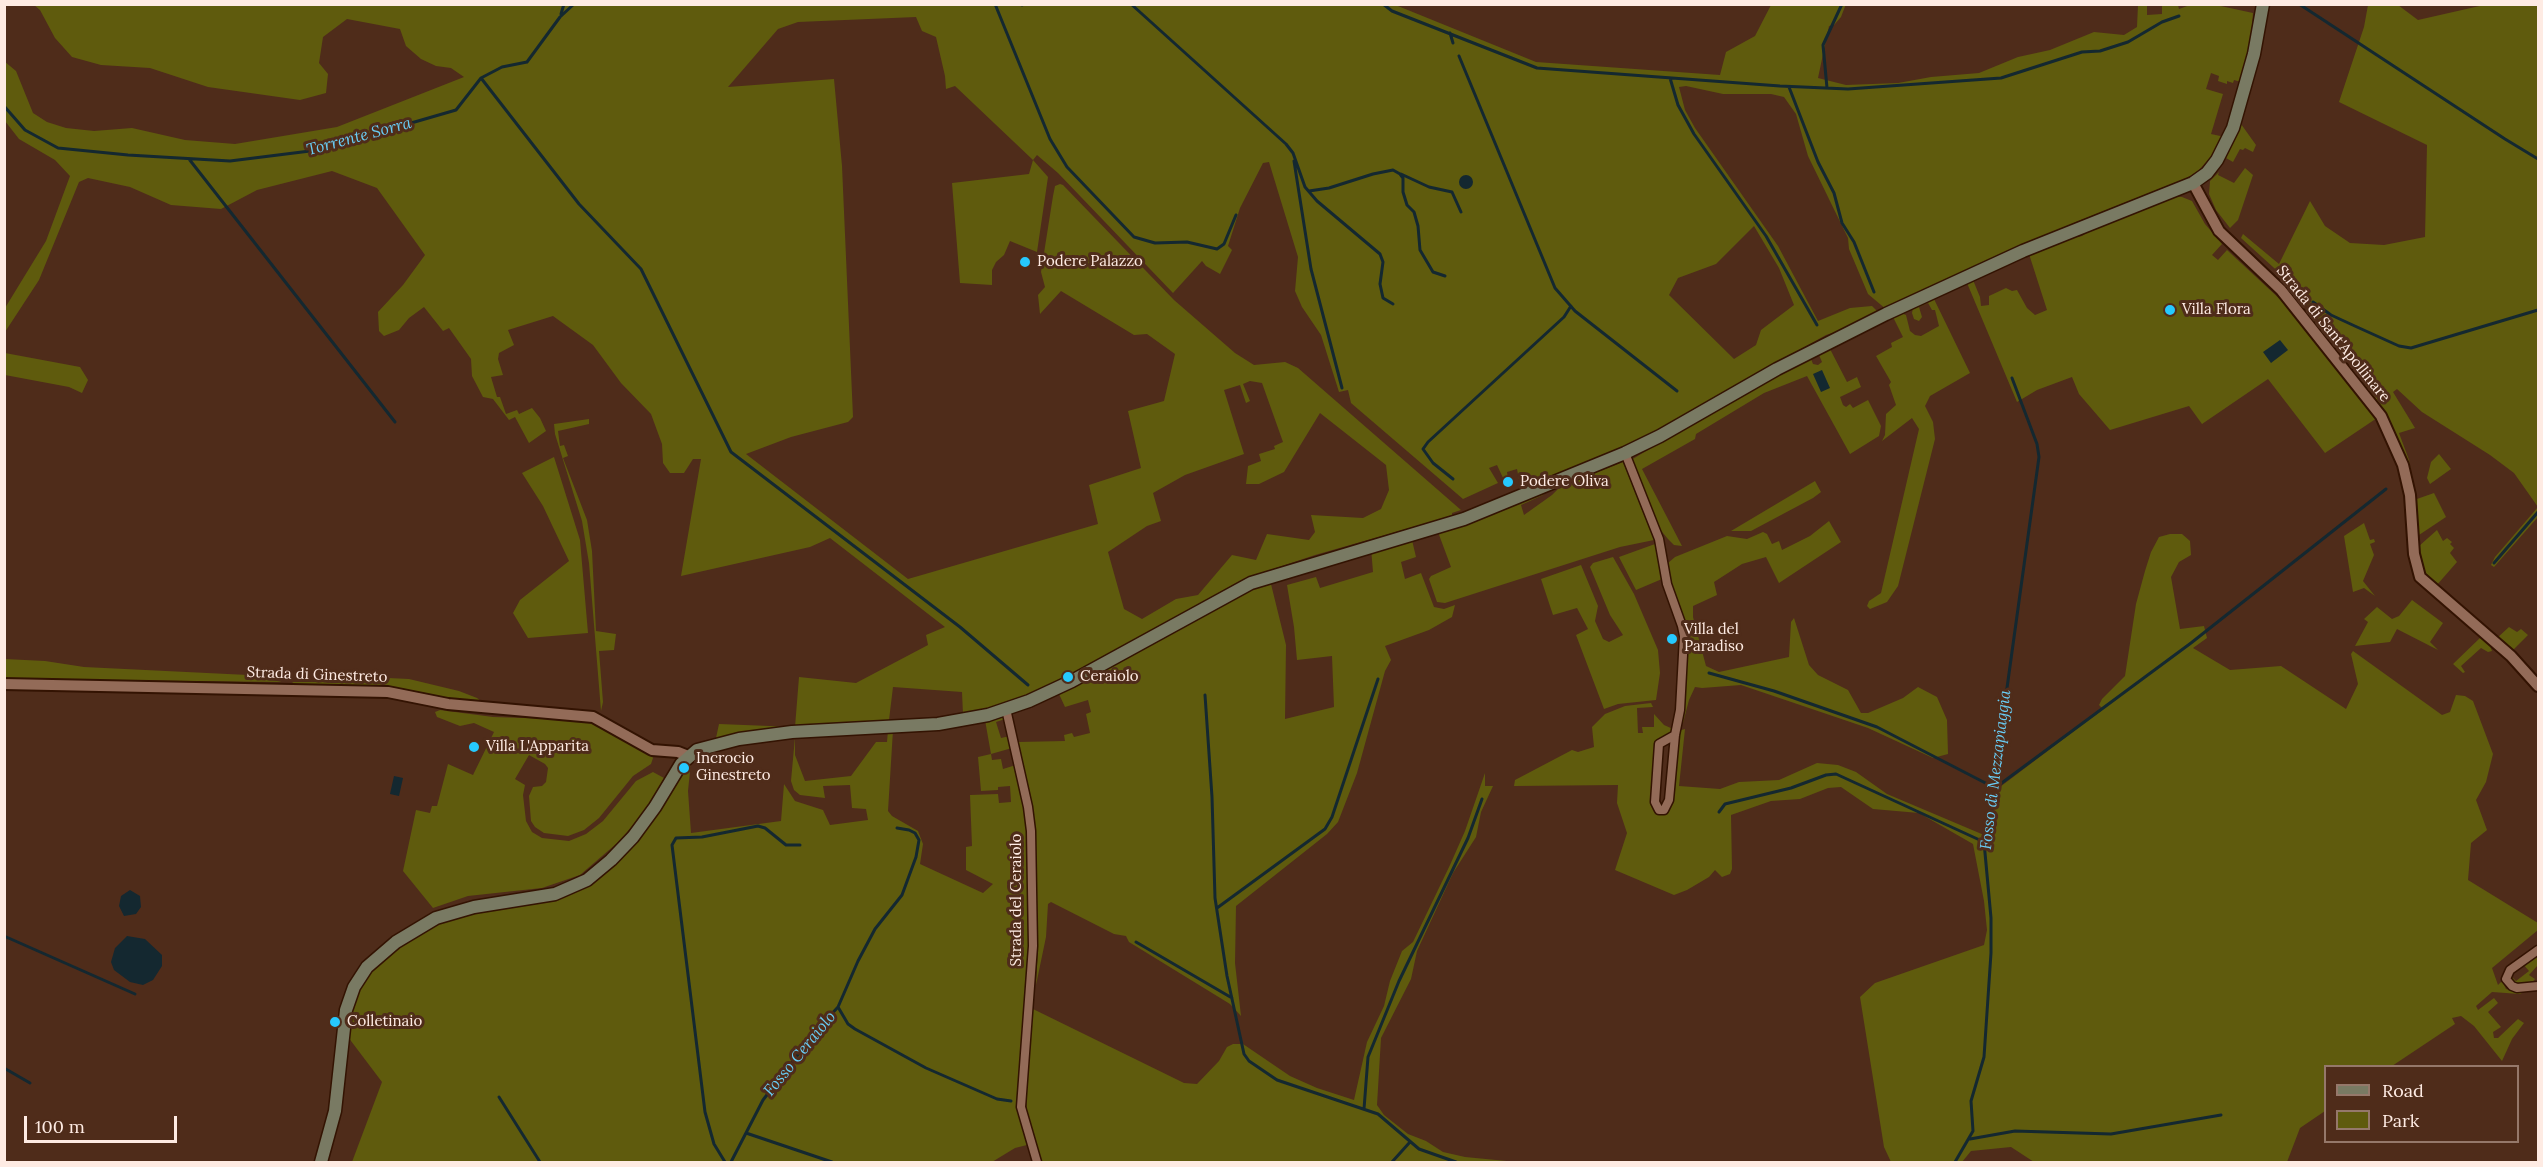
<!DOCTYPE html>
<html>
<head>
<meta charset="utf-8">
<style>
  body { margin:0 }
  #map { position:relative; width:2543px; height:1167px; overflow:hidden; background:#4f2c1a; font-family:Lora,serif }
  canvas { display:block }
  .frame { position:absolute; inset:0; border:6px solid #feebe3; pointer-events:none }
  .legend { position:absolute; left:2324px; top:1065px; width:195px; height:78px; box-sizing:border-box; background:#4f2c1a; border:2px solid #95786a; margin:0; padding:8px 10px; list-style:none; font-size:18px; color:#feebe3 }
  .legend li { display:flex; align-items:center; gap:12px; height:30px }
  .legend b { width:30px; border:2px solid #95786a }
  .scale { position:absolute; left:24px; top:1116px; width:153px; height:27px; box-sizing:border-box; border:3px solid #feebe3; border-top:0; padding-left:8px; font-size:18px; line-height:21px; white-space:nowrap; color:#feebe3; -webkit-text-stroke:4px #4f2c1a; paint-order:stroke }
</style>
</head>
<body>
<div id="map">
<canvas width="2543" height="1167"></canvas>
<div class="frame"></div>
<ul class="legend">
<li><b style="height:8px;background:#797a63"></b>Road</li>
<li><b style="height:16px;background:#5f5b0d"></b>Park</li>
</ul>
<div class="scale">100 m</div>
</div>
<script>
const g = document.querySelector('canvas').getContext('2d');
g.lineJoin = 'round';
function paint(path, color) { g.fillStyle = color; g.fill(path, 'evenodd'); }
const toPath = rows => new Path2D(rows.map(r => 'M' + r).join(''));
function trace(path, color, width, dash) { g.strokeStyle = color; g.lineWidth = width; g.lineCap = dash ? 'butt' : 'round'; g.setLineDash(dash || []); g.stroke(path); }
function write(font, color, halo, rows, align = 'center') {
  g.font = font + ' Lora,serif'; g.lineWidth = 6; g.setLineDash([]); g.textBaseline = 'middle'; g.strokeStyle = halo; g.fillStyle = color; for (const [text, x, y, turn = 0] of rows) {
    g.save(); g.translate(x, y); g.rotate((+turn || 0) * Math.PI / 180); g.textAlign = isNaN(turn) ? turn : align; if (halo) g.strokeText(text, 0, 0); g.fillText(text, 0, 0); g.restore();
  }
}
paint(toPath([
  [1393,4,1536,62,1720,75,1726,52,1755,36,1771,5,1846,4,1841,17,1834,25,1829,26,1818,78,1846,85,1898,83,1931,77,1979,73,2018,57,2050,50,2094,32,2124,35,2137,27,2138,5,2147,5,2147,15,2162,14,2162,4,2178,5,2179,9,2190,5,2216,5,2253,13,2250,49,2241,82,2234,80,2233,83,2227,81,2227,84,2218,81,2219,76,2211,73,2206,89,2223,94,2211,134,2225,137,2220,146,2199,170,2187,178,2076,222,1887,310,1868,294,1849,249,1848,238,1808,156,1796,114,1784,97,1771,94,1723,94,1686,86,1679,87,1685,110,1695,128,1778,246,1818,321,1850,308,1872,306,1880,314,1851,327,1826,335,1740,383,1659,433,1521,490,1517,469,1507,472,1508,479,1504,480,1497,465,1489,468,1498,483,1463,499,1351,403,1348,390,1339,392,1321,335,1302,307,1295,291,1298,257,1269,162,1263,163,1240,208,1228,246,1232,250,1220,274,1206,266,1202,261,1173,293,1058,173,1037,155,1033,160,1048,177,1037,252,1010,241,1004,255,996,262,992,270,992,285,960,283,952,183,1029,174,1033,160,955,86,946,89,945,76,936,37,922,31,916,17,798,22,778,29,728,87,834,79,842,166,853,417,848,422,791,437,746,454,908,579,1098,524,1089,485,1141,468,1128,411,1164,401,1175,354,1147,334,1134,335,1061,291,1040,314,1038,295,1045,287,1041,272,1053,196,1055,186,1060,184,1063,185,1174,300,1235,353,1254,365,1285,362,1298,368,1461,510,1452,513,1452,516,1315,555,1243,579,1114,653,1034,695,1004,705,963,714,962,692,893,687,889,720,795,727,716,738,719,724,795,727,799,677,856,683,928,645,926,635,945,627,830,538,810,547,681,576,701,459,693,459,684,473,670,473,663,463,662,444,651,414,621,383,593,345,553,316,508,330,514,345,499,353,498,359,503,375,491,377,497,397,500,397,506,414,517,410,519,414,532,408,540,418,546,431,529,443,515,417,509,420,493,399,483,397,472,376,471,359,449,328,443,331,424,307,409,318,399,330,384,336,379,331,378,312,403,285,425,255,377,188,332,171,257,190,221,209,171,205,130,187,88,178,79,182,39,280,5,332,5,308,46,241,70,176,55,160,19,139,5,121,4,61,16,71,33,113,47,122,66,128,94,131,132,128,185,140,235,144,337,127,464,77,451,68,436,66,421,59,406,46,400,29,347,19,323,37,319,63,328,74,326,93,300,100,208,87,150,68,101,65,72,57,55,38,40,10,34,5],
  [1754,226,1779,268,1794,305,1761,330,1756,345,1734,359,1669,295,1678,278,1716,264],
  [1250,381,1262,383,1283,442,1274,446,1275,449,1259,454,1261,461,1248,466,1246,484,1259,484,1284,472,1320,413,1386,465,1389,490,1381,509,1363,518,1311,515,1315,532,1309,540,1267,534,1256,560,1232,555,1198,595,1176,599,1142,619,1124,609,1108,552,1147,526,1161,521,1153,493,1185,475,1244,454,1224,390,1240,385,1246,403,1250,401,1243,384],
  [2368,5,2398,5,2418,20,2484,5,2538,5,2538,517,2494,567,2491,565,2495,557,2538,507,2514,473,2490,455,2422,412,2397,389,2393,392,2415,428,2399,433,2409,460,2414,488,2412,489,2398,439,2365,385,2359,371,2347,360,2284,277,2241,238,2243,234,2279,264,2310,201,2325,226,2350,243,2384,245,2425,237,2427,145,2339,102,2364,27],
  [2241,124,2256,145,2253,152,2245,148,2243,150,2240,149,2233,162,2226,158],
  [2245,168,2253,175,2238,220,2230,228,2216,210,2209,194,2210,181,2219,172,2218,175,2234,183],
  [2172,196,2182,197,2192,201,2205,224,2222,244,2212,255,2218,260,2227,250,2283,302,2366,401,2377,418,2325,453,2268,379,2202,424,2189,406,2110,430,2079,394,2072,377,2037,390,2017,402,1967,283,1973,280,1980,297,1981,306,1989,305,1989,296,2006,288,2012,291,2017,290,2027,308,2035,315,2047,310,2029,254,2072,234,2078,237,2082,236,2086,233,2087,229],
  [1934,299,1970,373,1930,396,1925,406,1933,422,1935,439,1898,586,1887,602,1870,609,1867,606,1869,601,1881,593,1919,429,1912,418,1882,441,1885,435,1886,414,1896,405,1889,385,1891,382,1876,356,1892,347,1891,343,1903,337,1893,317,1901,313,1906,315,1910,331,1915,335,1921,336,1939,326,1935,310,1932,310,1928,303,1919,307,1922,317,1919,321,1914,319,1912,313,1913,308],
  [1830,349,1847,382,1857,377,1861,387,1840,397,1843,405,1846,407,1850,404,1853,408,1868,400,1881,426,1879,436,1850,454,1807,376,1764,393,1696,434,1695,439,1642,469,1682,546,1674,545,1668,539,1658,527,1631,460,1747,391,1811,359,1813,364,1818,365,1822,362,1819,355],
  [5,353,80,367,88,380,82,393,69,387,5,375],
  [589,419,589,424,558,431,560,446,564,445,568,456,563,458,587,520,592,551,596,631,616,634,614,650,599,651,603,702,601,711,589,563,582,521,555,434,554,424],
  [2439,454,2451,469,2430,484,2427,478,2431,462],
  [554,457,580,540,588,633,528,638,513,613,520,600,569,561,543,506,522,473],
  [1623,462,1654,540,1620,547,1445,603,1437,602,1429,579,1431,576,1451,567,1438,532,1476,521,1550,488,1543,495,1521,505,1524,515,1552,495,1561,486],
  [1815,481,1821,492,1813,498,1751,531,1731,531],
  [2434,493,2446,517,2416,537,2414,500],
  [1829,521,1841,542,1779,583,1766,557,1742,564,1714,582,1717,595,1693,606,1693,617,1706,666,1719,672,1789,657,1791,622,1794,618,1809,665,1818,675,1848,690,1861,713,1868,713,1903,698,1918,687,1937,697,1947,720,1948,754,1933,758,1868,728,1741,685,1702,688,1695,687,1689,700,1683,723,1681,724,1687,636,1686,623,1671,583,1668,563,1675,557,1727,536,1747,539,1763,532,1767,534,1772,544,1779,541,1782,550,1810,536],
  [2364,523,2370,540,2374,539,2375,542,2370,544,2374,555,2363,581,2375,596,2364,588,2353,592,2344,536],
  [2437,530,2443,541,2447,538,2452,542,2450,544,2454,548,2450,553,2457,562,2436,586,2425,576,2421,567,2418,547],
  [2170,534,2182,534,2190,541,2191,555,2179,562,2171,577,2180,629,2204,626,2207,638,2193,648,2230,670,2281,666,2346,709,2358,684,2351,654,2353,651,2442,715,2450,712,2456,695,2465,696,2473,701,2493,754,2486,782,2476,800,2487,830,2471,843,2468,880,2538,923,2538,930,2492,968,2498,985,2502,981,2506,989,2524,992,2520,994,2492,992,2476,1006,2478,1010,2494,998,2498,1003,2488,1012,2501,1027,2493,1032,2494,1038,2498,1038,2518,1019,2524,1023,2512,1039,2502,1061,2474,1026,2461,1016,2452,1018,2455,1024,2392,1066,2326,1066,2325,1111,2300,1128,2287,1162,2034,1162,2011,1147,1971,1151,1962,1162,1891,1162,1884,1147,1860,997,1875,983,1984,945,1987,930,1984,901,1973,844,1919,813,1873,809,1841,787,1828,788,1800,799,1771,801,1731,815,1732,869,1730,874,1722,877,1715,870,1709,877,1687,890,1674,895,1615,870,1627,833,1617,803,1618,785,1514,786,1515,780,1572,750,1578,752,1594,747,1592,727,1605,714,1625,706,1651,703,1653,707,1637,708,1638,733,1643,733,1642,727,1654,727,1654,714,1664,725,1673,729,1668,736,1659,738,1656,742,1651,801,1653,808,1659,813,1665,812,1678,731,1685,729,1679,786,1720,789,1739,782,1779,780,1817,763,1838,765,1856,772,1887,794,1984,835,1996,790,2103,709,2099,705,2102,699,2125,676,2136,604,2145,571,2151,552,2159,537],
  [1412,540,1416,557,1401,562,1405,579,1421,573,1434,607,1444,609,1455,605,1452,617,1429,630,1385,646,1391,660,1385,671,1357,773,1338,822,1327,834,1236,906,1235,963,1241,1016,1230,1004,1129,942,1126,936,1114,934,1051,902,1048,904,1046,937,1036,985,1038,946,1034,831,1030,793,1018,742,1065,741,1064,735,1072,733,1074,737,1090,733,1086,714,1091,712,1088,700,1065,707,1059,694,1270,580,1286,645,1285,719,1334,707,1332,656,1297,660,1294,627,1287,585,1316,577,1320,588,1373,572,1371,548],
  [1655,544,1662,579,1636,590,1619,557],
  [1613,557,1634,594,1658,650,1660,673,1656,700,1618,704,1604,709,1576,635,1588,629,1577,608,1553,615,1541,579,1581,565,1598,606,1595,621,1603,639,1609,642,1623,635,1610,615,1590,567,1593,563],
  [2412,600,2443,623,2430,642,2438,650,2397,629,2390,642,2355,646,2368,622,2364,619,2377,607,2392,619,2399,616],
  [2509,627,2517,632,2521,629,2528,635,2513,650,2510,650,2496,639],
  [2481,637,2490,646,2492,651,2488,652,2481,648,2461,666,2465,672,2463,673,2453,664],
  [5,659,45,661,84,667,248,675,282,682,5,679],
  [346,676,409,679,459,691,477,698,482,702,426,695,387,686,296,685,292,682,344,682,347,680],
  [440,710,493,717,587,720,601,725,640,750,651,754,653,758,651,764,633,776,599,818,584,830,568,836,544,833,535,827,531,821,529,796,533,787,542,786,546,782,548,768,545,764,529,755,515,779,525,785,523,795,526,821,532,832,542,838,569,841,586,834,603,821,636,781,653,772,664,778,656,795,638,820,616,844,580,875,542,888,468,896,433,908,403,871,416,810,430,813,432,806,437,806,448,764,473,775,494,732,474,723,460,726,437,717,435,712],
  [1004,715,1005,719,996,722,1001,738,1010,736,1012,748,991,754,992,760,1001,759,1003,769,1016,765,1026,808,1028,832,1029,946,1016,1106,1027,1145,1015,1148,992,1162,352,1162,382,1082,348,1037,356,993,367,975,380,961,425,928,463,915,565,897,585,887,626,853,644,831,691,762,688,791,691,833,781,821,784,784,795,801,823,810,830,825,868,820,866,809,852,808,850,785,823,786,825,798,800,795,794,790,791,781,795,737,795,755,805,781,851,776,876,742,887,742,888,730,893,730,888,811,892,816,918,831,923,844,920,864,983,893,993,884,966,870,966,847,972,846,970,795,998,794,999,803,1011,802,1010,786,998,787,998,790,981,791,978,757,991,754,985,720],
  [1485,773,1485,786,1493,786,1481,812,1476,837,1453,873,1417,951,1411,979,1381,1038,1377,1105,1384,1115,1408,1134,1426,1141,1443,1152,1465,1157,1517,1162,1040,1162,1027,1111,1026,1098,1033,1009,1184,1083,1197,1084,1219,1061,1227,1047,1233,1044,1243,1044,1290,1076,1317,1088,1354,1100,1367,1042,1384,1006,1390,981,1402,951,1413,942,1450,865,1465,831],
  [2538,953,2538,965,2529,975,2535,979,2532,983,2523,984,2514,982,2511,976,2516,981,2529,971,2523,964]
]), '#5f5b0d');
paint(toPath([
  '1459 182a7 7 0 1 1 14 0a7 7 0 1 1-14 0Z',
  [2280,340,2288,350,2271,363,2263,352],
  [1822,370,1830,388,1821,392,1813,374],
  [394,776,403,778,399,796,390,794],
  [130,890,140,896,141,907,136,914,124,916,119,906,121,896],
  [127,936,145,939,162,955,162,966,153,980,143,985,130,982,114,970,111,962,115,948]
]), '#142830');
trace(toPath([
  [995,4,1050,139,1067,167,1134,237,1155,243,1187,242,1217,249,1224,244,1236,215],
  [1022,4,1022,5],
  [1131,4,1286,144,1293,153,1305,187,1317,201,1380,254,1383,262,1380,284,1383,298,1393,304],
  [1383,4,1392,11,1537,68,1780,86,1848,89,2001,78,2082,52,2100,51,2128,42,2162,22,2179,16],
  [2299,4,2505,139,2538,159],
  [561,14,564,4],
  [1450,33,1453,43],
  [1459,56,1555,288,1575,311,1677,391],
  [481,78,579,204,641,269,731,452,960,627,1028,685],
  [1670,78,1678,105,1694,134,1766,236,1817,325],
  [1789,87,1818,162,1834,193,1842,223,1854,242,1874,292],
  [1827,88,1823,45,1842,4],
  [4,106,25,130,58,148,128,155,230,161,318,150,456,110,481,78,502,67,527,62,560,17,574,4],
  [189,159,395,422],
  [1294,161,1311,269,1342,388],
  [1401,174,1429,187,1452,192,1461,212],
  [1309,191,1329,188,1373,174,1393,170,1400,174,1403,178,1403,192,1407,205,1414,212,1418,226,1420,250,1433,272,1445,276],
  [2313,302,2331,315,2357,327,2399,346,2411,348,2538,310],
  [1453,479,1433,463,1423,449,1428,442,1564,317,1571,306],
  [2494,563,2538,512],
  [1709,673,1774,691,1877,727,1997,789],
  [1205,695,1212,797,1215,898,1227,976,1244,1054,1249,1061,1277,1080,1378,1114,1419,1149,1456,1162],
  [1999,785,2191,643,2386,489],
  [1719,812,1725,804,1791,788,1826,775,1836,774,1984,842],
  [1217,908,1325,829,1332,817,1378,679],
  [4,936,135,994],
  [1136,942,1232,998],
  [838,1007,848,1024,855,1029,926,1068,997,1099,1011,1101],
  [4,1068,30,1083],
  [499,1097,540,1162],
  [1364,1109,1368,1057,1399,981,1468,838,1482,799],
  [746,1133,832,1162],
  [1970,1139,2015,1131,2111,1134,2221,1115],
  [725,1162,714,1144,705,1112,672,845,676,838,702,837,758,826,765,828,786,845,800,845],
  [731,1162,763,1100,817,1030,838,1007,858,961,875,929,902,895,916,857,919,840,915,833,909,830,897,828],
  [1392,1162,1410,1142],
  [1955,1162,1973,1131,1971,1101,1984,1057,1991,953,1991,918,1984,842,1998,785,2002,724,2039,457,2037,444,2012,378]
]), '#142830', 3);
const minor = toPath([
  [1625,453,1659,539,1667,584,1682,626,1684,636,1680,710,1675,735,1669,800,1664,810,1659,810,1655,802,1659,744,1675,735],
  [1006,709,1028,807,1031,831,1033,946,1021,1107,1037,1162],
  [2538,950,2510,970,2506,979,2512,986,2517,988,2538,986]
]);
const tertiary = toPath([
  [2193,183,2219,231,2281,290,2381,416,2403,465,2410,495,2414,554,2420,577,2511,656,2538,686],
  [4,684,388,692,448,704,593,717,652,750,678,752,688,756]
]);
const secondary = toPath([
  [321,1162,335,1111,346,1010,354,987,367,967,396,942,436,918,474,907,555,894,587,880,611,860,633,837,655,807,681,764,697,750,739,739,792,732,938,724,988,715,1029,701,1072,681,1251,583,1464,519,1625,453,1660,436,1777,369,1886,314,2023,251,2193,183,2207,173,2217,160,2233,128,2254,54,2263,4]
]);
trace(minor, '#331302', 11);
trace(tertiary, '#331302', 14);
trace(secondary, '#331302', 15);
trace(minor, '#936b58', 8);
trace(tertiary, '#936b58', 10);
trace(secondary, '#797a63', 12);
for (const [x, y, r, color] of [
  [1025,262,6,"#26c9fe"],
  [2170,310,6,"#26c9fe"],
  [1508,482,6,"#26c9fe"],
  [1672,639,6,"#26c9fe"],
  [1068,677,6,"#26c9fe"],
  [474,747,6,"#26c9fe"],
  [684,768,6,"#26c9fe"],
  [335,1022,6,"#26c9fe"]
]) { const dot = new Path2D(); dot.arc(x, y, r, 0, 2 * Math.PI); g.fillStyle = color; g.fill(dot); trace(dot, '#4f2c1a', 2); }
write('15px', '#feebe3', '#4f2c1a', [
  ["Podere Palazzo",1037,262],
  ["Villa Flora",2182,310],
  ["Podere Oliva",1520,482],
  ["Villa del",1684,630],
  ["Paradiso",1684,647],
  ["Ceraiolo",1080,677],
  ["Villa L'Apparita",486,747],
  ["Incrocio",696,759],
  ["Ginestreto",696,776],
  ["Colletinaio",347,1022]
], 'left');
write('15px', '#feebe3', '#4f2c1a', [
  ["Strada di Sant'Apollinare",2333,334,51],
  ["Strada di Ginestreto",317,675,2],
  ["Strada del Ceraiolo",1017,900,-90]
]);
write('italic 16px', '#69ccf4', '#4f2c1a', [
  ["Torrente Sorra",359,137,-15],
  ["Fosso di Mezzapiaggia",1996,770,-83],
  ["Fosso Ceraiolo",800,1054,-51]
]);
</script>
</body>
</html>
